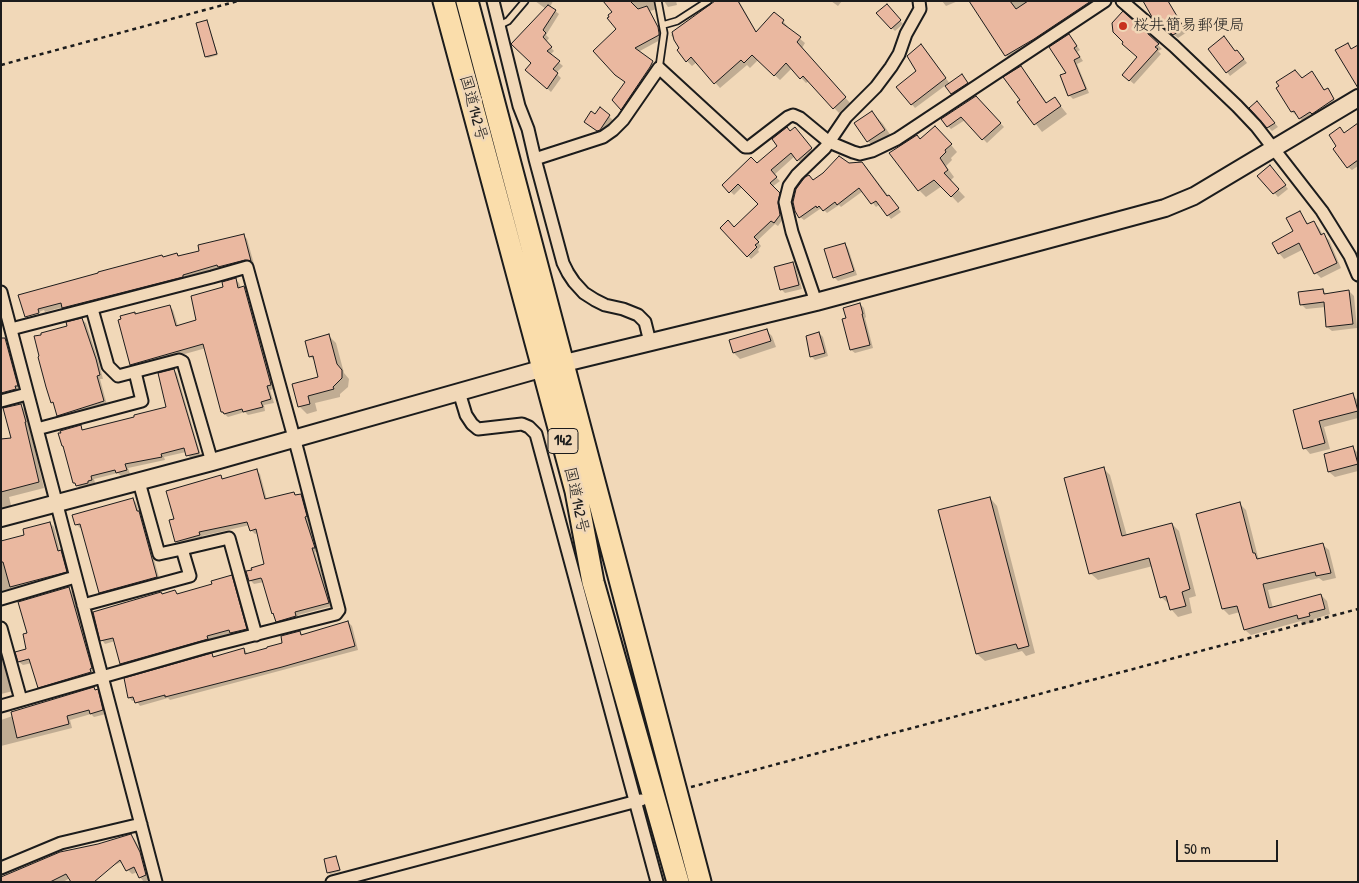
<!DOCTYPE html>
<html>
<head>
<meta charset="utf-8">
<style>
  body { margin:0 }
  #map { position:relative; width:1359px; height:883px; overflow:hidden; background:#f1d8b8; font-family:"Patrick Hand",sans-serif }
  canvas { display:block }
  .frame { position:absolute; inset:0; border:2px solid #1c1c1c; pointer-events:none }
  .scale { position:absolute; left:1176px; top:840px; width:102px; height:22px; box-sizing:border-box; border:2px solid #1c1c1c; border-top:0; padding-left:6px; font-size:15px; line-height:18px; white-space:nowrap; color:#1c1c1c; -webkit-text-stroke:4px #f1d8b8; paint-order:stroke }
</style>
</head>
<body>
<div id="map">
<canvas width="1359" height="883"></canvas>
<div class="frame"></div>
<div class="scale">50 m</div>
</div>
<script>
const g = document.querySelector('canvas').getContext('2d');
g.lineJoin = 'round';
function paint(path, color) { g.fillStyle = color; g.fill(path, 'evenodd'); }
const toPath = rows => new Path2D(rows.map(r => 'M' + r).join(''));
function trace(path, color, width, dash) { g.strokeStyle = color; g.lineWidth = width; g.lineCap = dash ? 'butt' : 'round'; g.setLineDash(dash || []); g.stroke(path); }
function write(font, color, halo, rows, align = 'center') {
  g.font = font + ' "Patrick Hand","Klee One",sans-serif'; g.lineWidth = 5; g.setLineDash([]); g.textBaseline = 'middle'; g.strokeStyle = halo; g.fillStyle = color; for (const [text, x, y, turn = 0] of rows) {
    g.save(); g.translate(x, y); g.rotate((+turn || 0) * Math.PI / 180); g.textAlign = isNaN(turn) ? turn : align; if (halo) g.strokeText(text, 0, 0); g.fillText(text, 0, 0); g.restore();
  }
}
paint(toPath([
  [535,1,553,1,550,7,559,14,546,35,549,38,546,42,554,51,550,55,563,66,556,73,561,78,551,92,527,70,532,63,546,9],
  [607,1,659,1,657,9,650,11,661,32,662,39,638,52,655,65,625,112,614,100,626,83,621,26],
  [664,1,676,1,677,5,668,7],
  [718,1,739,1,757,33,783,21,788,27,787,28,805,43,802,48,850,103,839,113,809,81,806,83,792,68,780,80,758,60,750,68,747,65,720,88,697,62,692,66,687,61,681,48,671,35],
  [831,1,842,1,838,6],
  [942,1,958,1,946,6],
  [994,1,1086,1,1090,8,1009,59,1006,55],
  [1144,1,1168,1,1187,32,1178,38,1157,20],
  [890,9,903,24,895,31,892,28],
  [1123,13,1162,49,1158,51,1161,54,1134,84,1128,79,1138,57,1125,42],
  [207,21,218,55,208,58,206,57],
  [1069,35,1080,50,1077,52,1083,61,1077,64,1089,93,1073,99,1069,95,1068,73],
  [925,49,950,84,965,79,970,87,956,97,946,85,915,108,897,87,918,71],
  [1241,55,1247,63,1230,76,1227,72],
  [1020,68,1027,75,1047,103,1055,99,1067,114,1042,132,1019,102,1021,100],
  [1315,76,1325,91,1331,93,1336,103,1316,117,1314,115,1303,122,1297,114,1296,115,1292,112,1278,88],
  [975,97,1004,127,987,143,965,120,951,129,948,126],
  [1261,106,1278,127,1272,131,1268,127],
  [600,108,615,122,604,136,586,121,595,115],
  [872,112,883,124,895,142,879,153,868,141],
  [1358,125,1358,166,1352,170,1348,167,1345,134],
  [790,132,798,132,815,153,801,163,795,156,774,175,780,181,772,187,783,198,783,219,778,226,775,224,757,241,761,246,758,250,759,252,751,259,722,228,734,228,760,205,742,187,734,195,724,185,757,164,779,146],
  [942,134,957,152,951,158,952,160,946,166,954,177,950,181,965,197,958,203,942,186,926,197,919,190,921,140],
  [848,164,866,167,901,212,891,219,880,204,876,207,863,191,841,207,839,205,827,213,823,209,820,209,804,220,800,217,813,181],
  [1274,171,1288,189,1278,197,1259,176],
  [1299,212,1309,225,1314,222,1319,228,1323,235,1329,240,1341,268,1321,278,1316,273,1304,249,1284,259,1279,253,1295,232],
  [243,235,247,239,254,264,249,263,223,270,221,268,67,311,63,307,45,312,44,310,26,317,20,296,177,254,179,257,201,252],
  [845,244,848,248,857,275,838,281,834,277],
  [793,264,796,267,802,289,785,293,782,290],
  [235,279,239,283,241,288,243,288,247,291,274,389,270,390,274,403,264,405,265,411,248,415,245,412,228,417,222,412,206,348,135,368,131,364,136,315,170,307,173,310,178,326,198,321,225,288],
  [1323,290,1327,295,1349,291,1354,296,1357,328,1332,331,1327,327,1326,307,1306,309,1302,305],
  [860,304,864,308,866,317,865,318,873,348,855,353,851,350,844,320],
  [41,314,42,317,30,320,27,318],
  [82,320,86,323,99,363,103,379,100,379,107,405,61,419,58,415,55,405,52,402],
  [766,330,772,336,776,347,740,359,734,353,731,341],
  [819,333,823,337,828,356,815,360,811,356],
  [329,336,336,343,344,373,349,379,348,387,340,394,340,397,315,403,317,411,307,414,299,406,320,378,316,362,310,356],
  [6,344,10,348,20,389,18,390,19,393,1,397,1,346],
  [174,370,177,374,201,456,191,459,186,452,164,457,165,460,128,468,130,474,121,476,118,473,94,479,95,483,91,484,91,486,81,489,74,482,80,427,84,431,136,418,167,408],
  [1352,395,1358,400,1358,418,1324,427,1330,449,1310,454,1305,448,1294,411],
  [20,405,26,411,31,427,32,438,44,488,9,497,12,509,1,512,1,479,20,475,4,409],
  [1353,448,1358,453,1358,471,1335,477,1329,472],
  [1103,468,1110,475,1127,536,1172,524,1179,531,1196,596,1189,598,1192,613,1178,617,1171,609,1169,604,1161,597,1153,566,1098,580,1090,573],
  [257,471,260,474,267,500,294,493,297,496,301,495,304,499,310,520,308,520,318,551,315,552,332,606,298,615,299,620,280,625,273,613,264,582,254,584,250,580,266,565,258,533,255,534,251,530,250,525,202,536,202,538,179,545,176,541,175,520,220,477,223,480],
  [990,498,997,506,1035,653,1026,656,1022,651,985,661,977,654],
  [133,499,136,503,139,512,142,516,160,581,103,596,100,592,82,528,80,528,76,524],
  [1240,504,1246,510,1258,557,1260,560,1323,545,1329,550,1336,578,1323,581,1319,578,1268,590,1273,608,1321,595,1327,601,1330,614,1314,619,1315,622,1305,624,1301,621,1251,635,1245,630,1240,612,1229,615,1223,609,1197,515],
  [50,523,54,527,60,551,64,556,70,575,1,594,1,545,26,536],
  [231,577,235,580,249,633,235,636,232,634,210,640,211,642,125,667,121,663,115,641,105,644,102,640,162,595,175,591,178,594,214,585],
  [69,588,72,592,95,671,92,672,93,676,42,691,39,687,32,663,23,665,19,662,28,650,28,634],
  [348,622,352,626,358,650,170,700,168,698,140,706,136,700,132,701,129,697,125,683,212,655,215,658,244,649,248,654,284,644,300,632,303,635],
  [1,650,13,691,1,694],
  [94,688,101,695,106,714,94,717,91,714,70,720,72,728,1,746,1,720],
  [131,836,135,840,144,858,150,879,144,882,140,877,138,872,132,874,128,870,124,861,74,882,70,878,63,882,1,882,99,845],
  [336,858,341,871,330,874,328,873]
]), '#0003');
const building = toPath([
  [603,1,630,1,638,9,647,6,658,27,659,33,659,35,635,48,653,61,650,67,621,110,612,100,625,82,615,75,593,51,616,29,607,18,609,17,608,15,612,12,603,1],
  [715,1,738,1,756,32,774,12,784,20,782,23,801,37,797,42,846,97,833,109,803,76,800,79,786,63,774,76,752,55,744,63,741,60,714,84,691,57,686,62,677,50,679,48,674,40,672,32,715,1],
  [969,1,1010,1,1016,9,1028,1,1091,1,1034,39,1005,56,969,1],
  [1143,1,1168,1,1184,28,1173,35,1152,17,1143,1],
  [887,4,901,20,891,29,876,13,887,4],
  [548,5,556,10,543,30,546,33,543,37,552,47,547,51,560,61,553,69,558,73,547,89,525,70,531,63,511,44,548,5],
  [1123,11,1159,44,1155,47,1158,49,1129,81,1122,75,1137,57,1122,44,1123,42,1113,32,1112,23,1123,11],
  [207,20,217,54,205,57,196,23,207,20],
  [1069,34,1077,46,1074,48,1080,57,1074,60,1086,89,1068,96,1060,75,1066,73,1049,47,1069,34],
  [1224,36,1235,51,1237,50,1244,59,1226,73,1208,49,1224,36],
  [1348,43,1351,49,1358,45,1358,88,1335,50,1348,43],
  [921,44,946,78,911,105,896,87,916,71,907,56,921,44],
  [1021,66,1046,103,1055,97,1061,106,1034,125,1017,102,1020,100,1003,77,1021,66],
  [1295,70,1302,78,1312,71,1324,90,1328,88,1334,99,1312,114,1310,112,1299,119,1294,111,1291,112,1276,88,1279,86,1276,82,1295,70],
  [962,74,968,83,951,94,945,86,962,74],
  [976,96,1001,123,982,140,961,117,947,127,941,119,976,96],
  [1257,101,1275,123,1267,128,1249,108,1257,101],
  [600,107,610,115,600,130,597,131,584,122,591,111,595,114,600,107],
  [872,111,885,130,867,142,854,123,872,111],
  [1358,123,1358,160,1347,168,1333,149,1336,146,1329,135,1340,127,1344,133,1358,123],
  [935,126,952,144,945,150,946,152,940,158,948,170,944,173,959,189,951,197,934,180,918,191,889,153,917,135,920,139,935,126],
  [787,127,790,131,795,127,812,148,797,161,791,153,771,170,777,177,770,183,780,193,778,203,780,215,774,223,771,221,754,237,759,242,755,245,757,247,747,257,720,228,728,220,734,227,758,204,738,184,729,193,722,185,751,157,757,163,777,146,772,139,787,127],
  [839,156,849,163,862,162,887,196,889,195,899,208,887,216,876,201,871,204,859,188,837,205,835,202,823,211,819,206,817,208,816,206,799,218,795,211,793,202,796,189,805,177,809,175,813,180,823,173,839,156],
  [1270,165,1286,185,1273,194,1257,176,1270,165],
  [1300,211,1307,224,1314,221,1321,235,1324,233,1337,263,1314,274,1299,243,1278,254,1272,243,1293,231,1286,218,1300,211],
  [244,234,251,261,245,260,218,267,217,265,183,275,183,277,62,308,61,303,38,309,39,313,25,317,18,295,98,273,98,272,162,255,163,257,177,253,178,256,199,251,198,245,244,234],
  [845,243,854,271,833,278,824,249,845,243],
  [793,262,799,285,780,290,774,267,793,262],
  [236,278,238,288,244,286,271,385,267,386,271,399,261,402,263,407,243,412,242,409,224,414,223,412,221,412,203,344,130,365,118,320,121,319,120,316,135,312,135,314,170,305,176,326,196,320,191,296,223,287,222,282,236,278],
  [1323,289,1324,294,1349,290,1353,324,1326,327,1324,302,1300,305,1298,292,1323,289],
  [860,303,863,314,862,314,870,345,850,350,842,319,846,318,843,308,860,303],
  [82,318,96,359,100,375,97,376,104,401,57,416,53,402,51,403,46,387,38,357,39,356,34,336,41,335,41,333,67,326,66,322,82,318],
  [767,329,771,341,733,353,729,340,767,329],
  [819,332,825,353,810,357,806,336,819,332],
  [329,334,337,364,342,370,342,378,333,387,334,389,308,396,310,404,298,407,292,384,318,377,313,356,309,357,305,341,329,334],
  [1,338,5,338,18,386,15,386,16,389,1,393,1,338],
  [174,369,199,453,186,456,184,448,161,454,162,457,125,464,127,470,116,473,115,470,91,476,92,480,88,481,88,483,76,486,75,483,73,483,63,446,62,446,58,433,61,433,60,431,81,425,82,430,134,417,134,415,166,407,158,373,174,369],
  [1353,393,1358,411,1319,421,1325,443,1303,449,1293,410,1353,393],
  [21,404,26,422,25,422,27,431,39,482,1,492,1,439,11,438,3,408,21,404],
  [1353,446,1358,464,1328,472,1324,454,1353,446],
  [1104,467,1122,536,1172,523,1190,589,1182,592,1186,606,1170,610,1166,596,1160,598,1149,558,1089,574,1064,478,1104,467],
  [257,469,265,499,294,492,295,495,301,494,307,516,305,517,315,548,312,548,329,603,295,612,296,616,276,622,273,613,272,614,262,580,261,578,249,581,246,571,252,570,251,568,264,564,256,529,250,531,247,522,199,532,200,535,175,542,169,520,174,519,166,491,221,475,222,479,257,469],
  [990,497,1029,646,1018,649,1016,644,976,654,938,510,990,497],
  [133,498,137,511,139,511,157,577,99,593,80,524,75,525,72,515,133,498],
  [1240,502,1253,553,1255,553,1257,559,1323,543,1331,573,1316,576,1315,572,1263,584,1269,608,1321,594,1325,609,1309,613,1310,616,1298,619,1297,615,1244,630,1237,606,1222,609,1196,514,1240,502],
  [50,522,58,551,61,550,67,572,10,587,3,562,1,562,1,541,24,535,23,529,50,522],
  [232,575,247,629,230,633,229,630,207,636,208,639,120,664,113,638,100,641,93,612,161,592,162,594,175,590,177,594,212,584,211,581,232,575],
  [69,587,92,668,90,669,91,672,38,688,29,659,18,662,15,652,26,649,23,634,27,633,18,602,69,587],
  [348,621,355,646,282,667,165,697,165,695,135,703,133,697,128,698,124,678,212,653,213,657,244,648,245,654,267,648,267,647,282,643,281,636,300,631,301,635,348,621],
  [94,687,95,690,98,689,103,710,90,714,89,710,67,716,69,724,17,738,11,712,94,687],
  [131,834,140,852,146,875,139,878,134,867,126,871,120,860,94,882,71,882,66,874,50,882,1,882,1,877,60,852,98,844,131,834],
  [336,856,340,870,327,873,324,859,336,856]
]);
paint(building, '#eab8a0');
trace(building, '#1c1c1c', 1);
const lane = toPath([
  [658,1,664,33,659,68],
  [500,25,508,21,525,1],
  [663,25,677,21,708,1]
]);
const street = toPath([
  [493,1,519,106,528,129,535,159],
  [1122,1,1174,46,1237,106,1256,126,1322,211,1350,256,1358,275],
  [1,292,156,882],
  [816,302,792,232,785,202,789,186,797,175,825,148,846,117,876,87,891,67,899,54,906,34,920,9,919,1],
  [92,309,108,366,118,376,179,360,183,362,212,462],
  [650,342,645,322,638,315,623,309,605,305,595,300,584,293,574,282,568,273,563,263,535,159,603,137,613,130,623,120,659,68,745,147,749,147,788,117,793,115,800,118,829,142,853,152,860,154,872,151,897,139,1105,1],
  [459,392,466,415,472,424,478,429,522,424,529,427,536,434,657,882],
  [1,401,27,394],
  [37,429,142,401,135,372],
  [139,482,159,554,182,549],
  [1,599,75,577],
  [83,605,190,576,182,549,229,538,256,635],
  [1,628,21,700],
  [1,706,203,648,336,614,339,610,298,452,247,267,212,277,11,329],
  [1,868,61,843,141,824],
  [332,882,641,800]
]);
const secondary = toPath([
  [1,518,212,462,544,368,816,302,1165,208,1194,196,1358,98]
]);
const highway = toPath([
  [444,1,576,491,593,582,678,882],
  [467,1,700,882]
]);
trace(lane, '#1c1c1c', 9);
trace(street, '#1c1c1c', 15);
trace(secondary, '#1c1c1c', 20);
trace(highway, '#1c1c1c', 25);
trace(toPath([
  [1,65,238,1],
  [691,787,1358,609]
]), '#1c1c1c', 2.5, [4, 4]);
trace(lane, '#f1d8b8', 5.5);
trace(street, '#f1d8b8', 11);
trace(secondary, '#f1d8b8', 16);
trace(highway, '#faddab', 21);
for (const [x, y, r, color] of [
  [1123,26,5,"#c8321e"]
]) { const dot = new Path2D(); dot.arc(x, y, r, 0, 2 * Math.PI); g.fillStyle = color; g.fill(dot); trace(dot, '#f1d8b8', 2); }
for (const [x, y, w] of [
  [563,441,30]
]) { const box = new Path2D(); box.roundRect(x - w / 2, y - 12.5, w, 25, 4); g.fillStyle = '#f1d8b8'; g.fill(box); trace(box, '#1c1c1c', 1); }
write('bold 15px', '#1c1c1c', null, [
  ["142",563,441]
]);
write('16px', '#1c1c1c', '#f1d8b8', [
  ["桜井簡易郵便局",1133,26]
], 'left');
write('16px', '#1c1c1c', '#f1d8b8', [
  ["国道142号",473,108,75],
  ["国道142号",576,500,78]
]);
</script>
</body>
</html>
